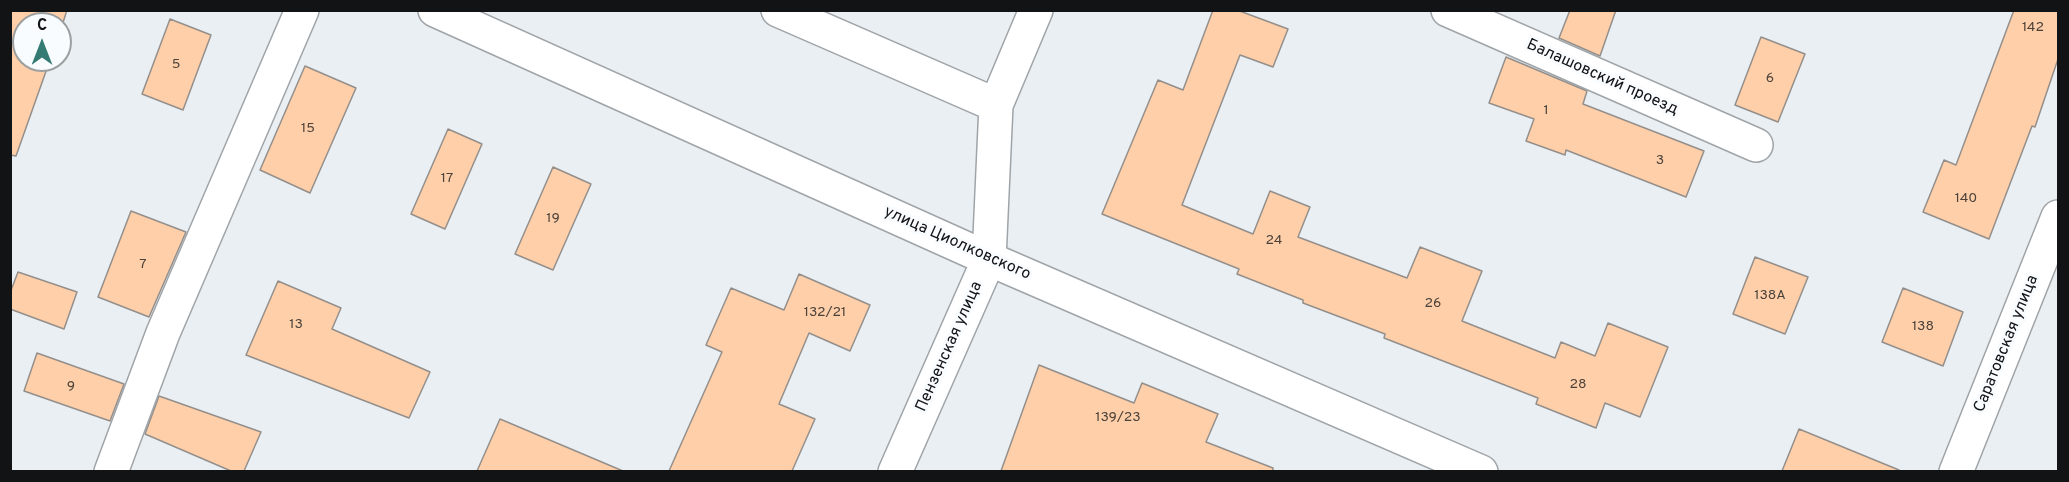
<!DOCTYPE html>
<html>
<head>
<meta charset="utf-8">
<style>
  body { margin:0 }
  #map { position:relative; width:2069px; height:482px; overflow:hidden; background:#eaeff3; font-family:Overpass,sans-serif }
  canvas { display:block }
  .frame { position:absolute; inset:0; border:12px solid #111314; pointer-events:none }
  .north { position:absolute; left:12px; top:12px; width:60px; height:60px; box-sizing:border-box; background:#f9fcfe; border:2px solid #9c9fa0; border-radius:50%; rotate:0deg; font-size:16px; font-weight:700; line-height:24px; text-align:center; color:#111314 }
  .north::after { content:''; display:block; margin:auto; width:21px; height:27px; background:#347b74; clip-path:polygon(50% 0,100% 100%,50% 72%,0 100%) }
</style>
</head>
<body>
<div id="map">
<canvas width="2069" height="482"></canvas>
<div class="frame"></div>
<div class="north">С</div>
</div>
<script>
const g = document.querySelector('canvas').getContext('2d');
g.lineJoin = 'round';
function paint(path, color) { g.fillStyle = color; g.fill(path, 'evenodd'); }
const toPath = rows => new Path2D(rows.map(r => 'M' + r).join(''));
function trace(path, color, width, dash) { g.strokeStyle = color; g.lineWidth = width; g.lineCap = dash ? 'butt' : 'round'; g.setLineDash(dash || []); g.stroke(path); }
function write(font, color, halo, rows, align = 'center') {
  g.font = font + ' Overpass,sans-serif'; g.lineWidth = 6; g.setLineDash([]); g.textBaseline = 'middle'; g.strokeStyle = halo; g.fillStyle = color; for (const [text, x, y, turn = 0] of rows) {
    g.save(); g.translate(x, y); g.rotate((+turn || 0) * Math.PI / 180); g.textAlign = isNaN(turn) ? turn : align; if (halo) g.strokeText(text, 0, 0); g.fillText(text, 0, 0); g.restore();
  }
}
const building = toPath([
  [10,10,67,10,60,32,60,24,24,24,24,60,50,60,16,156,10,155,10,10],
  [1213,10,1237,10,1288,29,1273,67,1240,55,1182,205,1253,234,1270,191,1310,207,1298,237,1407,278,1420,247,1482,271,1462,321,1555,358,1561,342,1595,356,1608,323,1668,347,1640,417,1605,403,1596,428,1536,404,1538,398,1384,338,1385,334,1303,303,1303,300,1237,274,1239,269,1102,214,1158,80,1183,90,1213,10],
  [1570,10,1616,10,1600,56,1559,38,1570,10],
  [2014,10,2058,10,2058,59,2035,127,2032,126,1989,239,1923,212,1944,160,1956,165,2014,10],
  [170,19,211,35,183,110,142,94,170,19],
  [1761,37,1805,54,1778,122,1735,105,1761,37],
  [1506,57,1587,91,1583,104,1704,151,1686,197,1566,150,1565,155,1526,141,1534,119,1489,103,1506,57],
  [305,66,356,88,310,193,260,170,305,66],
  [448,129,482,144,445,229,411,214,448,129],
  [553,167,591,184,553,270,515,254,553,167],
  [131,211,186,232,149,317,98,297,131,211],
  [1755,257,1808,277,1785,334,1733,314,1755,257],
  [18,272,77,292,64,329,10,309,10,293,18,272],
  [799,274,870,305,850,351,809,333,779,404,815,419,792,471,669,471,722,352,706,345,731,288,784,310,799,274],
  [278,281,341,308,332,329,430,372,409,418,246,355,278,281],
  [1903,288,1963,312,1943,366,1882,342,1903,288],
  [37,353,124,384,110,421,24,391,37,353],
  [1039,365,1134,403,1142,383,1218,414,1206,442,1273,468,1273,471,1001,471,1039,365],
  [159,396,261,432,244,471,231,471,145,434,159,396],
  [500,419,623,471,477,471,500,419],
  [1799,429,1899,470,1899,471,1782,471,1799,429]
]);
paint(building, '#fecfa9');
trace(building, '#948f8b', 1.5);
const minor = toPath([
  [435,10,989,259,1481,472],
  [778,10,996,105],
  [1448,10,1756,145],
  [111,472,163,333,302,10],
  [895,472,989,259,996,105,1036,10],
  [1956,472,2058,217]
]);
trace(minor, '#9fa4a8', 36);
trace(minor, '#fff', 33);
write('14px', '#4c4239', null, [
  ["142",2033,28],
  ["5",176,65],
  ["6",1770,79],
  ["1",1546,111],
  ["15",308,129],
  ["3",1660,161],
  ["17",447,179],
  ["140",1966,199],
  ["19",553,219],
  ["24",1274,241],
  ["7",143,265],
  ["138А",1770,296],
  ["26",1433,304],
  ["132/21",825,313],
  ["13",296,325],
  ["138",1923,327],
  ["28",1578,385],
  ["9",71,387],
  ["139/23",1118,418]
]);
write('16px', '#111314', '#f9fcfe', [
  ["Балашовский проезд",1602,78,24],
  ["улица Циолковского",957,244,24],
  ["Саратовская улица",2007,344,-68],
  ["Пензенская улица",950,347,-66]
]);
</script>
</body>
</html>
